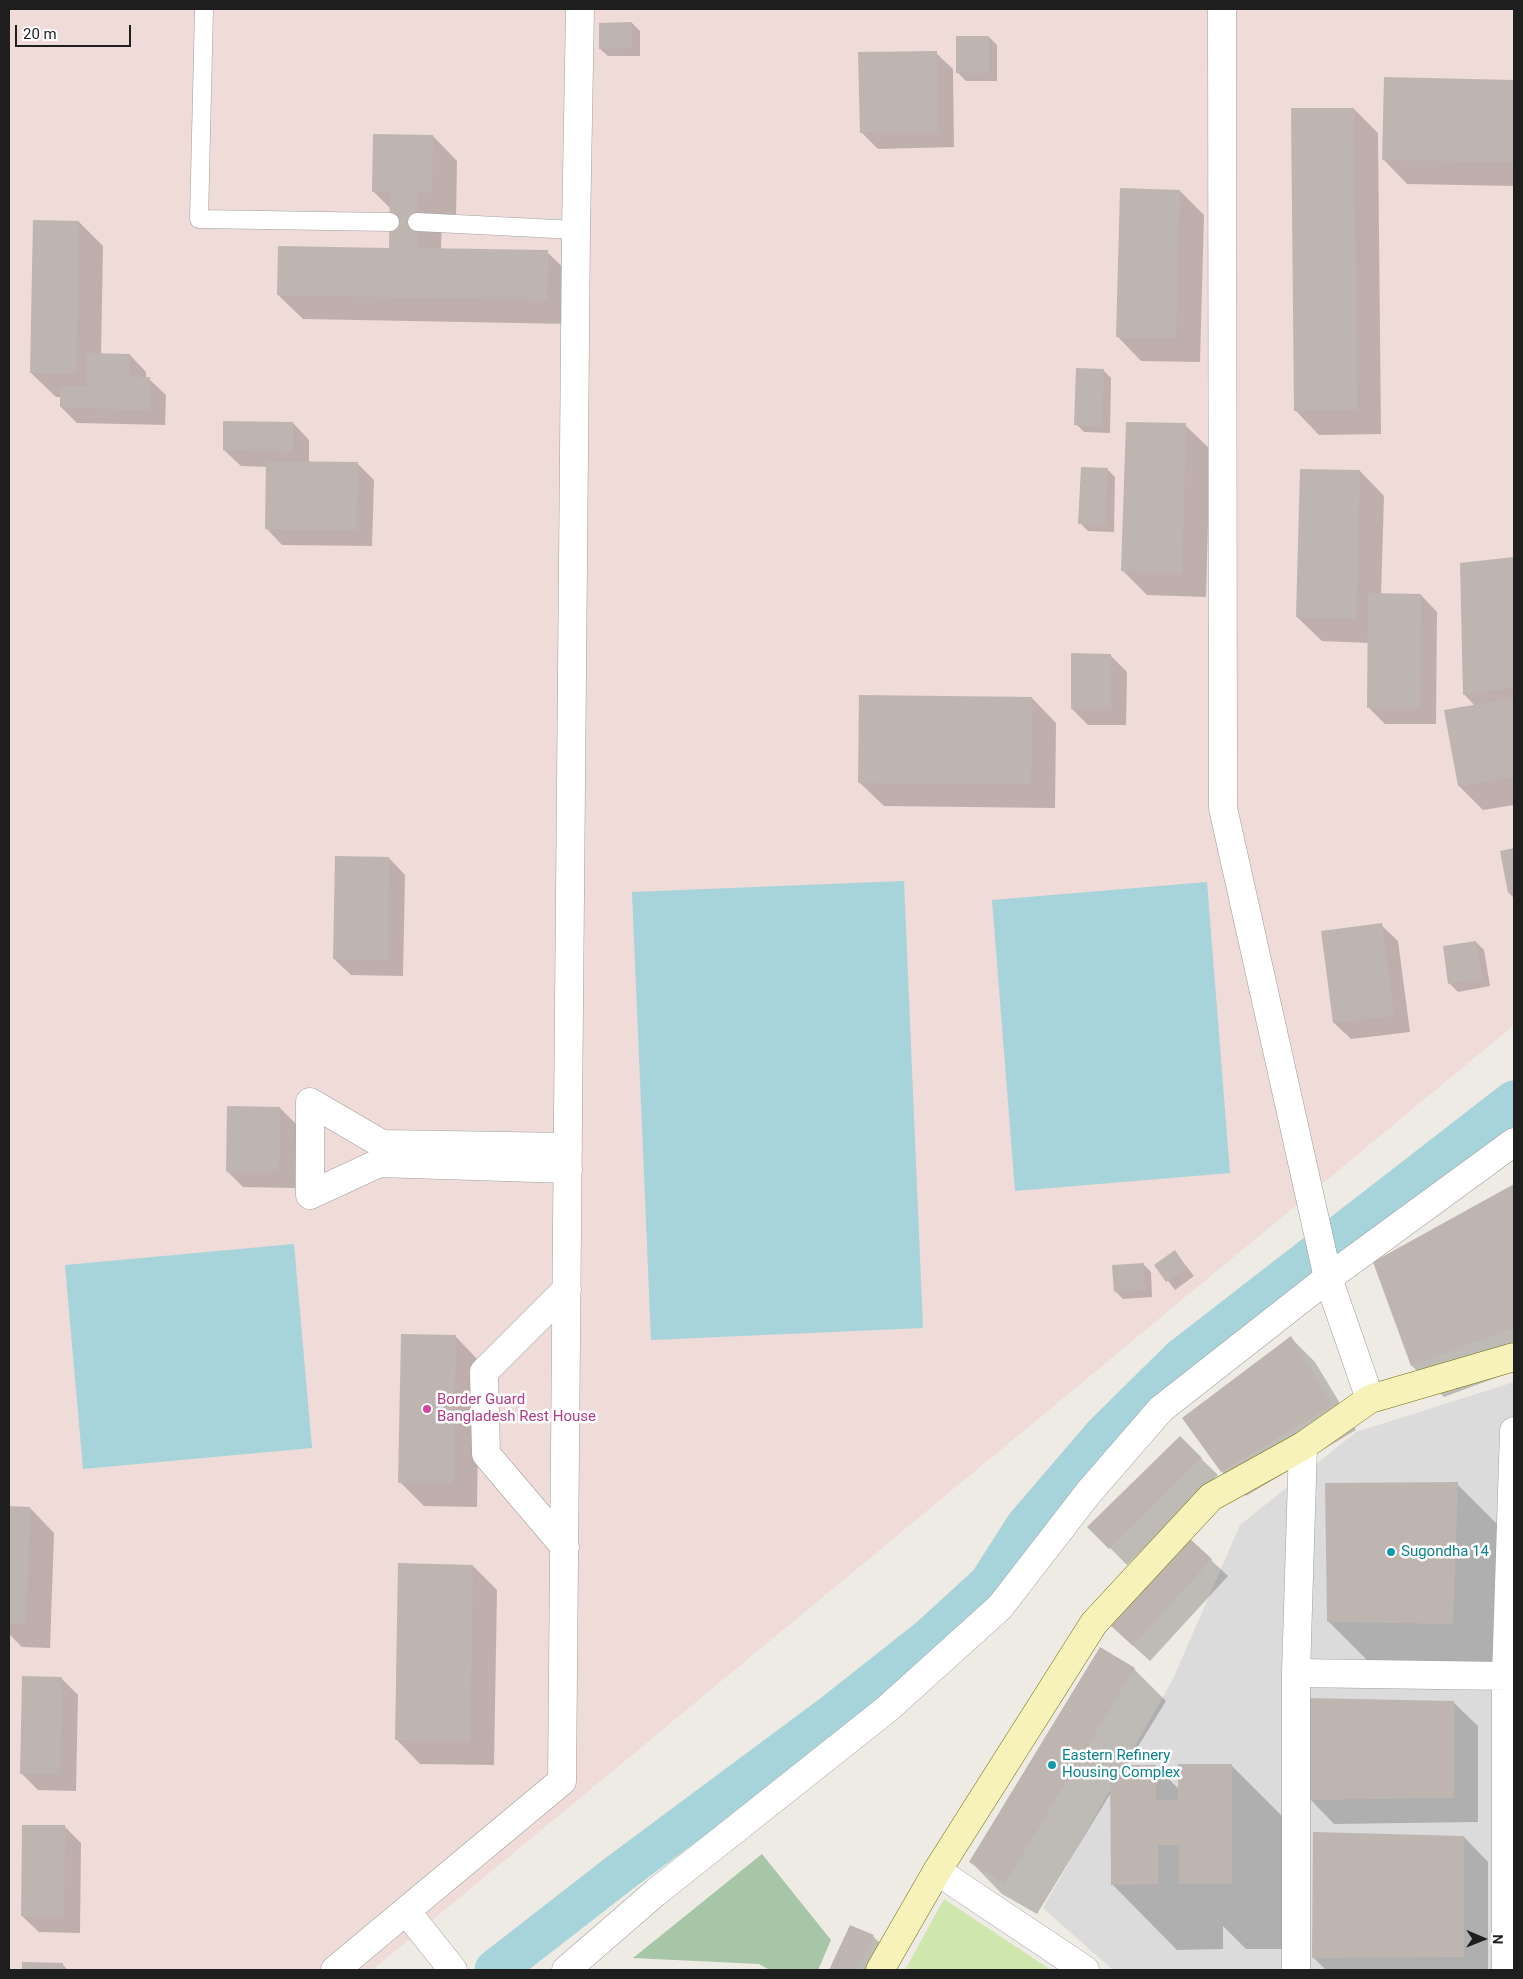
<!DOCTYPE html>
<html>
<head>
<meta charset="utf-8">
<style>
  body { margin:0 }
  #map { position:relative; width:1523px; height:1979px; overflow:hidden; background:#eeeae4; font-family:Roboto,sans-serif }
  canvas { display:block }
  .frame { position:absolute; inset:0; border:10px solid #1e1e1e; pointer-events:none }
  .north { position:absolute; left:1458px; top:1914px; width:50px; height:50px; -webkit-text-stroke:4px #fff; paint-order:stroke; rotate:91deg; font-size:14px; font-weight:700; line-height:20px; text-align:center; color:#1e1e1e }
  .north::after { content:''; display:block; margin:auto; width:18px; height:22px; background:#1e1e1e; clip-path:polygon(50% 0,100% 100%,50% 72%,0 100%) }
  .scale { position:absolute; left:15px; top:25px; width:116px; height:22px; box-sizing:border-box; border:2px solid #1e1e1e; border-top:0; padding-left:6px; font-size:15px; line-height:18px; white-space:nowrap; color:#1e1e1e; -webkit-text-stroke:4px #fff; paint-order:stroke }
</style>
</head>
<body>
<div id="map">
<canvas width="1523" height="1979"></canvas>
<div class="frame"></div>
<div class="north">N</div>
<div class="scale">20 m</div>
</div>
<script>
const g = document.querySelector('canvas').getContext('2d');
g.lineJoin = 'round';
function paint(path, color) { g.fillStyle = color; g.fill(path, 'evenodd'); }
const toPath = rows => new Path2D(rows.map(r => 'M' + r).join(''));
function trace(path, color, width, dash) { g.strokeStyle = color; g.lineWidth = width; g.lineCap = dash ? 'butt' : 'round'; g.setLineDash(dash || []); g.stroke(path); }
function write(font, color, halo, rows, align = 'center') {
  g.font = font + ' Roboto,sans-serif'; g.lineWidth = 5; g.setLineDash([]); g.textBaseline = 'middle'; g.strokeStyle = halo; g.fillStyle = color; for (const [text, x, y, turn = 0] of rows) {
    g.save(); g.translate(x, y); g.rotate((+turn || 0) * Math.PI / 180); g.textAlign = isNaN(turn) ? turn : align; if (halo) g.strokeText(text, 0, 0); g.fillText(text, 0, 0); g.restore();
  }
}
paint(toPath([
  [1514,1382,1514,1970,1113,1970,1043,1908,1173,1679,1240,1525,1356,1432]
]), '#dcdbdb');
paint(toPath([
  [9,9,1514,9,1514,1025,372,1970,9,1970]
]), '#efdbd8');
paint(toPath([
  [944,1899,1051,1970,905,1970]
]), '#cfe6ac');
paint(toPath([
  [762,1854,831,1940,818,1970,770,1970,759,1964,633,1958]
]), '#a6c6a7');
paint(toPath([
  [904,881,923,1328,651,1340,632,892],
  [1207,882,1230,1173,1015,1191,992,900],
  [294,1244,312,1448,83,1469,65,1265]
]), '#a7d4da');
paint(toPath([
  [632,23,640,31,640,56,608,56,600,49],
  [989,37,997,45,997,81,966,81,958,73],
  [936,53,953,69,954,147,878,149,862,133],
  [1385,78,1514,81,1514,186,1407,184,1383,159],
  [1354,109,1378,133,1381,434,1319,435,1295,410],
  [433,136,457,161,456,217,442,216,441,250,547,252,572,276,571,324,303,319,278,295,390,249,391,209,373,191],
  [1180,191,1204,215,1200,362,1141,361,1117,336],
  [79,222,103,246,101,355,130,355,146,372,146,378,149,379,166,395,165,425,77,423,61,407,61,397,56,397,31,373],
  [1103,370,1111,378,1110,433,1084,432,1076,424],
  [293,423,309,440,309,463,357,463,374,480,372,546,282,545,266,528,267,467,241,466,224,450],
  [1185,425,1210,449,1206,597,1147,595,1123,571],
  [1107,469,1115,477,1114,532,1088,531,1080,523],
  [1360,471,1384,496,1381,595,1421,595,1437,612,1436,724,1385,724,1368,707,1369,643,1322,641,1297,617],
  [1514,558,1514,805,1483,810,1459,786,1475,706,1464,694,1461,564],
  [1110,655,1127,672,1126,725,1088,725,1072,709],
  [1032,698,1056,723,1055,808,884,806,859,782],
  [1514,849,1514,898,1509,893,1502,852],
  [389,858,405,875,403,976,351,975,334,959],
  [1381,925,1398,941,1410,1032,1351,1039,1334,1023,1323,932],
  [1476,942,1484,950,1490,986,1458,992,1450,984],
  [280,1108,296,1124,295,1188,243,1187,227,1171],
  [1514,1185,1514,1371,1444,1397,1412,1366,1374,1262],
  [1175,1252,1194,1276,1175,1290,1156,1265],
  [1143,1264,1151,1272,1152,1297,1123,1299,1115,1291],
  [455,1336,479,1361,477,1507,424,1506,400,1482],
  [1291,1338,1315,1362,1356,1430,1246,1496,1222,1472],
  [1180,1438,1218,1475,1127,1565,1089,1527],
  [1457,1484,1501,1528,1497,1668,1372,1665,1328,1621],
  [9,1508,30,1508,54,1533,50,1648,22,1647,9,1634],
  [1211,1560,1228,1576,1150,1661,1128,1641],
  [473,1566,497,1590,494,1765,420,1764,396,1739],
  [1134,1669,1166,1701,1126,1766,1155,1766,1180,1790,1231,1765,1296,1830,1297,1949,1246,1949,1223,1926,1223,1949,1177,1950,1112,1884,1112,1791,1037,1914,1002,1894,971,1862],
  [61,1678,78,1695,76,1791,38,1790,22,1774],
  [1453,1702,1478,1726,1478,1822,1334,1824,1310,1799],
  [65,1827,81,1843,80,1933,39,1932,22,1916],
  [1464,1837,1488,1862,1488,1970,1326,1970,1314,1958],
  [851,1926,873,1936,889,1953,881,1970,830,1970],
  [23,1963,62,1964,68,1970,23,1970]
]), '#0003');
trace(toPath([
  [495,1970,621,1872,831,1716,931,1637,989,1584,1026,1526,1104,1435,1181,1359,1514,1101]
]), '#a7d4da', 41);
paint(toPath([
  [632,22,632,48,599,49,599,23],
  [956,36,989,36,989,73,956,73],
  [937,51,938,132,860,133,858,52],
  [1384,77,1514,80,1514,162,1382,160],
  [1291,108,1354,108,1357,410,1294,411],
  [373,134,433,135,432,193,418,192,417,248,548,250,547,300,277,295,278,246,389,248,390,192,372,192],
  [1120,188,1180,190,1176,338,1116,337],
  [33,220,79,221,76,374,30,373],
  [87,353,130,354,130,377,150,377,149,410,60,407,60,386,86,386],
  [1076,368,1104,369,1102,426,1074,425],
  [223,421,293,422,293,452,223,450],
  [1126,422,1186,423,1182,573,1121,571],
  [266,461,358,462,356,530,265,529],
  [1081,467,1108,468,1106,524,1078,524],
  [1300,469,1360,470,1356,619,1296,617],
  [1514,557,1514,687,1463,695,1460,563],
  [1368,593,1421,594,1420,708,1367,708],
  [1071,653,1111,654,1111,709,1071,709],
  [859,695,1032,697,1031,784,858,783],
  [1514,698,1514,777,1458,786,1444,710],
  [1514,848,1514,892,1508,893,1500,851],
  [335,856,389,857,388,960,333,959],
  [1382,923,1394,1016,1333,1023,1321,931],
  [1476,941,1483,979,1448,984,1443,946],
  [227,1106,280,1107,279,1172,226,1172],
  [1514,1184,1514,1328,1411,1366,1373,1262],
  [1175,1250,1187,1268,1166,1282,1154,1265],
  [1144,1263,1145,1290,1114,1292,1112,1265],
  [401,1334,456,1335,453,1483,398,1483],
  [1291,1336,1333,1405,1221,1472,1182,1418],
  [1180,1436,1202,1458,1109,1549,1087,1527],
  [1458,1482,1453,1624,1327,1622,1325,1483],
  [9,1506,30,1507,26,1624,9,1624],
  [1189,1538,1212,1559,1133,1646,1110,1625],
  [398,1563,473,1565,470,1741,395,1740],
  [1100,1647,1135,1668,1005,1884,969,1862],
  [22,1676,62,1677,60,1775,20,1774],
  [1307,1698,1454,1701,1454,1798,1309,1800],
  [1178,1764,1232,1764,1232,1884,1179,1884,1179,1845,1158,1845,1158,1884,1111,1885,1110,1765,1156,1765,1156,1800,1178,1800],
  [22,1825,65,1825,64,1917,21,1916],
  [1313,1832,1464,1836,1464,1957,1312,1958],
  [850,1925,874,1935,857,1970,829,1970],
  [22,1962,63,1963,63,1970,22,1970]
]), '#beb5b1');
const lane = toPath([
  [204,9,199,219,390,222],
  [417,222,576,230]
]);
const street = toPath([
  [1222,9,1223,808,1328,1278,1370,1399],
  [568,1169,379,1163,310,1195,310,1102,382,1144,568,1147],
  [1303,1446,1296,1673,1506,1676],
  [565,1547,486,1454,484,1372,567,1289],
  [1296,1673,1296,1970],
  [937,1871,1085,1970],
  [406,1911,453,1970],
  [335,1970,562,1781,576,230,580,9],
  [566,1970,655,1893,887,1709,1000,1607,1089,1492,1161,1409,1328,1278,1514,1142],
  [1506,1970,1506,1676,1514,1431]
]);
const secondary = toPath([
  [880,1970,937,1871,1094,1623,1211,1497,1303,1446,1370,1399,1514,1357]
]);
trace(lane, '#9f9f9f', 19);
trace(street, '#9f9f9f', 29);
trace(secondary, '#6e6d0b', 29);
trace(lane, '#fff', 18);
trace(street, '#fff', 28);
trace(secondary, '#f6f2ba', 28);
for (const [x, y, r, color] of [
  [427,1409,5,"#d1479c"],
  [1391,1552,5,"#0f9aa8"],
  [1052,1765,5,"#0f9aa8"]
]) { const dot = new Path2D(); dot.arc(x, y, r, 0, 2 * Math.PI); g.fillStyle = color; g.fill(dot); trace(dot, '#fff', 2); }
write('15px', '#b23c85', '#fff', [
  ["Border Guard",437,1400],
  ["Bangladesh Rest House",437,1417]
], 'left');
write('15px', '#0d838f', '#fff', [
  ["Sugondha 14",1401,1552],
  ["Eastern Refinery",1062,1756],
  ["Housing Complex",1062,1773]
], 'left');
</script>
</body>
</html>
